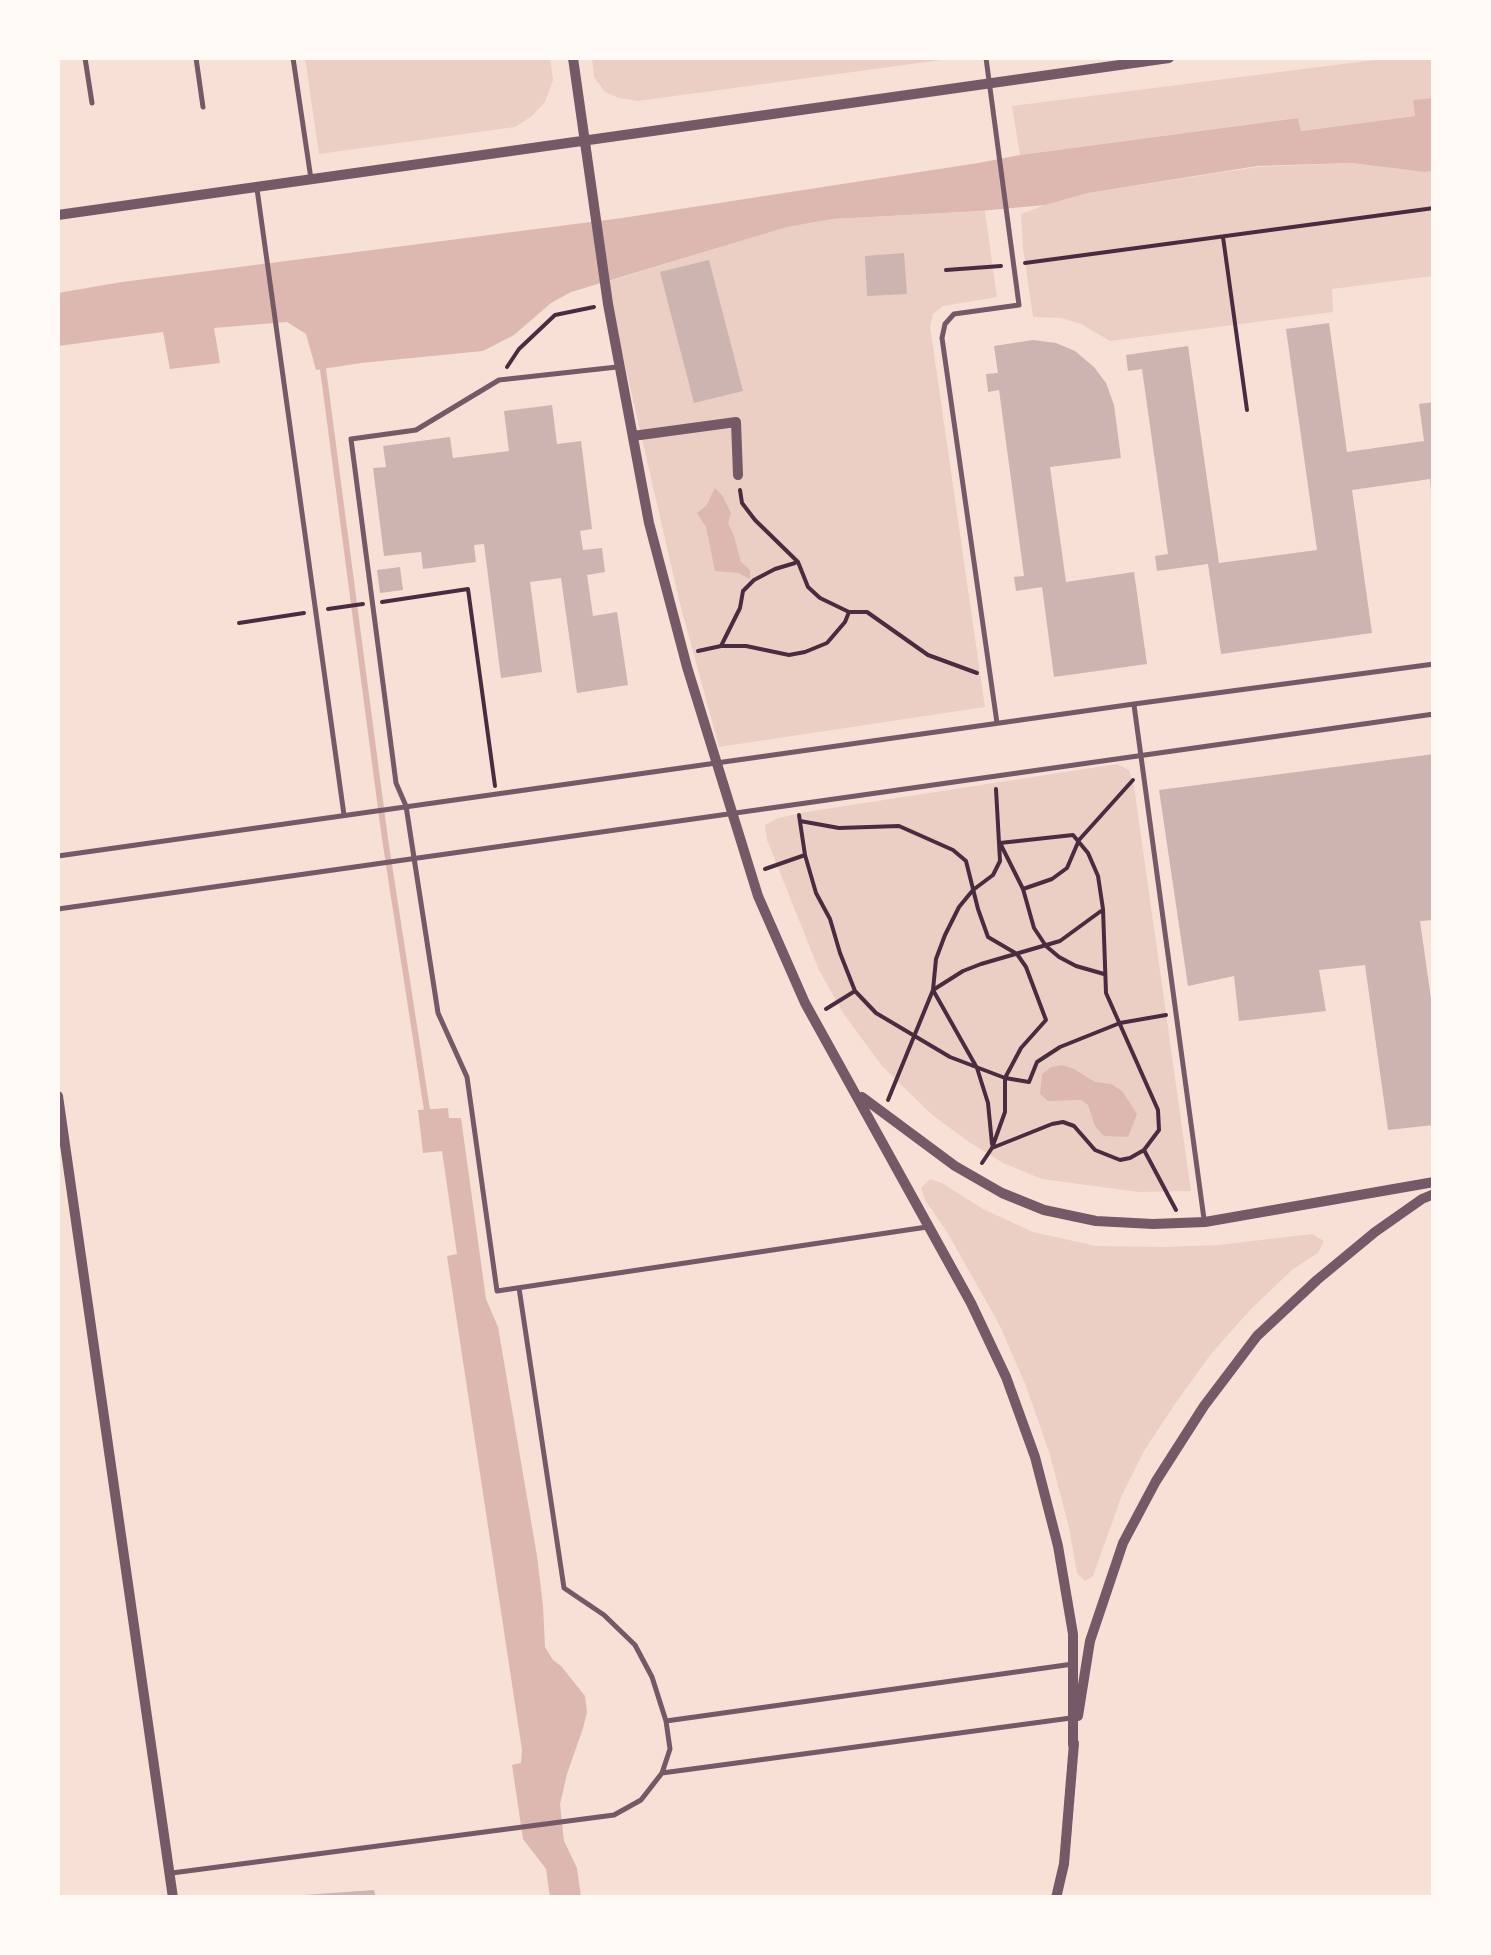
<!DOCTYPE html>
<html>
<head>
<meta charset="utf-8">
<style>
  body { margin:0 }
  #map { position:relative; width:1491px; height:1955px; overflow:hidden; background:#f7e1d7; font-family:Commissioner,sans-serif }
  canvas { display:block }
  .frame { position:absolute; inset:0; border:60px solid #fffaf5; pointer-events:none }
</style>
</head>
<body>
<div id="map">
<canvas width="1491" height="1955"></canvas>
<div class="frame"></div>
</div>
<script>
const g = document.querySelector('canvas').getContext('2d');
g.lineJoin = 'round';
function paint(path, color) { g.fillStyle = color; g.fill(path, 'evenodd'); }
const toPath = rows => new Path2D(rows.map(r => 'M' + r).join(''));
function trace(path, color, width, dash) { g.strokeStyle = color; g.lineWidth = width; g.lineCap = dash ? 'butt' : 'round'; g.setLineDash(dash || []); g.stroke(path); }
paint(toPath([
  [305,58,550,58,553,80,545,102,532,116,515,127,319,154],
  [592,58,956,58,638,101,619,98,605,92,594,77],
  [1390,58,1433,58,1433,98,1413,100,1415,116,1300,131,1298,118,1020,155,1012,106],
  [1351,163,1425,172,1433,171,1433,276,1332,289,1333,312,1110,341,1081,324,1061,318,1033,317,1023,248,1021,214,1045,205,1088,193,1257,167],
  [985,211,997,297,943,306,933,314,930,326,985,707,719,747,679,600,606,282,786,227,833,219],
  [1117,764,1129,770,1134,786,1191,1191,1138,1192,1042,1179,1003,1163,969,1142,931,1114,882,1066,843,1013,819,970,767,840,765,825,778,818,806,812],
  [930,1179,942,1183,983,1209,1033,1232,1096,1246,1165,1247,1218,1245,1312,1234,1324,1241,1318,1253,1293,1269,1251,1309,1211,1354,1175,1404,1144,1451,1122,1495,1093,1576,1085,1581,1077,1573,1069,1528,1050,1455,1026,1386,1000,1326,947,1232,925,1200,921,1188]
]), '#ebcfc5');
paint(toPath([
  [1433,98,1433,171,1425,172,1351,163,1257,166,1088,193,1045,205,980,211,833,219,787,227,571,292,551,303,514,335,483,351,361,363,316,370,306,334,287,322,214,328,220,363,170,369,163,332,58,346,58,293,122,282,622,218,978,163,1020,155,1298,118,1301,131,1415,116,1413,100],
  [715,488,722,495,731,513,728,523,734,536,741,562,750,570,750,579,739,573,715,571,706,527,697,513,706,506],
  [1062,1065,1074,1069,1095,1082,1111,1084,1122,1091,1137,1114,1128,1137,1104,1136,1095,1126,1088,1105,1081,1100,1048,1101,1040,1094,1042,1074,1051,1067],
  [448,1108,449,1118,461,1118,486,1299,498,1327,537,1556,543,1606,545,1647,553,1660,561,1666,585,1696,587,1712,583,1728,567,1774,560,1804,564,1841,577,1868,581,1897,550,1897,546,1869,523,1839,512,1765,521,1763,522,1750,447,1256,457,1254,442,1151,423,1153,418,1110]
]), '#dcb8b0');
trace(toPath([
  [323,369,385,839,427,1110]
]), '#dcb8b0', 6);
paint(toPath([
  [904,253,907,294,867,296,865,256],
  [709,260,743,391,694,403,660,272],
  [1329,323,1347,452,1424,441,1419,404,1434,402,1434,491,1431,491,1430,479,1352,490,1372,633,1221,654,1208,564,1157,571,1155,556,1168,554,1142,369,1128,371,1126,355,1188,346,1219,563,1317,550,1286,329],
  [1033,340,1056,343,1075,351,1094,367,1106,383,1114,405,1121,458,1050,467,1066,582,1134,572,1147,664,1054,677,1042,587,1016,591,1014,577,1024,576,999,390,988,392,986,374,998,373,994,346],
  [552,405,557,444,581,441,592,529,580,531,583,550,602,548,605,572,587,575,593,616,617,612,628,685,577,693,561,578,530,582,542,672,501,678,484,544,474,545,476,562,423,569,421,552,384,556,373,468,386,467,383,446,450,437,453,458,509,451,504,411],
  [400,567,403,590,380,593,377,570],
  [1434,754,1434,920,1420,921,1434,1020,1434,1125,1388,1130,1365,965,1319,970,1326,1011,1239,1021,1234,976,1188,986,1159,790],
  [374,1890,376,1898,304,1898,304,1895]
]), '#ccb4b1');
trace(toPath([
  [1223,237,1247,410],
  [1025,263,1434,208],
  [946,270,1001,266],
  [507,367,519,349,555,315,594,307],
  [740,490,742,503,755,520,798,562,808,587,820,598,849,612,867,612,928,655,977,673],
  [382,602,468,589,495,786],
  [328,609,363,604],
  [239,623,304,613],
  [721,646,740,608,743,591,754,580,775,569,795,563],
  [698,651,721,646,746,646,789,655,805,652,827,643,845,622,849,612],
  [799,815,805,855,816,893,830,919,840,953,855,991,876,1013,950,1057,1005,1078,1029,1082,1037,1062,1060,1047,1120,1023,1166,1015],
  [800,821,839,828,899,826,953,850,966,861,978,909,988,937,1017,954,1026,967,1046,1020,1021,1048,1005,1078,1005,1112,992,1148],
  [765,869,805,855],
  [1023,889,1052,879,1067,868,1079,840,1133,780],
  [1104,974,1076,966,1059,957,1046,946,1034,928,1023,889,1000,843,1073,835,1088,853,1098,876,1103,909,1106,993,1158,1110,1159,1130,1144,1150,1176,1210],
  [826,1009,855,991],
  [888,1100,933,990,936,959,945,935,959,907,973,890,993,875,1000,861,996,789],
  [992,1144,988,1103,977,1068,933,990,963,971,981,964,1060,941,1101,911],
  [982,1163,992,1148,1052,1124,1063,1122,1074,1126,1095,1150,1120,1160,1130,1158,1144,1150]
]), '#4a2c40', 4);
trace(toPath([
  [85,58,92,103],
  [196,58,203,107],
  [293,58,311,179],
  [986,58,1019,305,954,314,945,324,942,338,997,723],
  [257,189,344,815],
  [617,367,499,380,416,430,351,439,396,783,406,806,438,1013,467,1077,497,1291,927,1227],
  [1134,705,1204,1219],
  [58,856,1134,704,1434,664],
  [58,909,1434,714],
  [666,1721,1073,1664],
  [662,1773,1071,1718],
  [172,1873,614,1815,641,1800,662,1773,670,1749,666,1721,652,1677,635,1645,604,1615,564,1588,519,1288]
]), '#755966', 5);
trace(toPath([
  [573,58,608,304,649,523,687,667,758,896,805,1003,971,1303,1006,1377,1035,1457,1058,1546,1073,1634,1073,1745],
  [58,215,1169,58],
  [633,436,736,422,738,475],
  [58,1096,173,1898],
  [862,1097,955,1166,1002,1193,1044,1210,1096,1221,1153,1224,1205,1222,1434,1182],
  [1078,1716,1090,1641,1123,1543,1156,1481,1204,1406,1257,1336,1317,1280,1375,1232,1422,1199,1434,1194],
  [1056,1898,1064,1864,1074,1743]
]), '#755966', 10);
</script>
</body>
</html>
